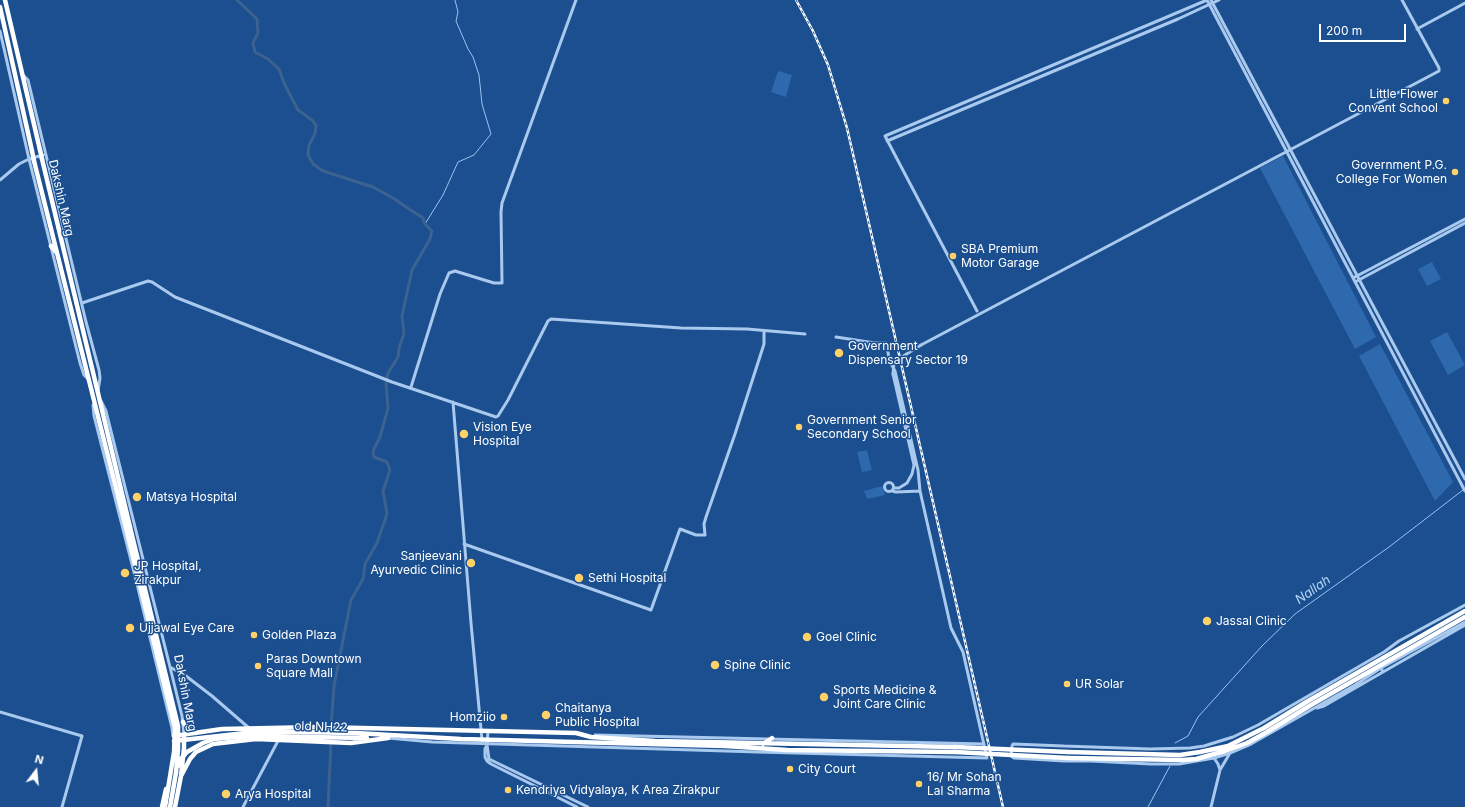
<!DOCTYPE html>
<html>
<head>
<meta charset="utf-8">
<style>
  body { margin:0 }
  #map { position:relative; width:1465px; height:807px; overflow:hidden; background:#1b4f8f; font-family:Inter,sans-serif }
  canvas { display:block }
  .north { position:absolute; left:16px; top:751px; width:40px; height:40px; -webkit-text-stroke:3px #1b4f8f; paint-order:stroke; rotate:16deg; font-size:11px; font-weight:700; line-height:16px; text-align:center; color:#fff }
  .north::after { content:''; display:block; margin:auto; width:14px; height:18px; background:#fff; clip-path:polygon(50% 0,100% 100%,50% 72%,0 100%) }
  .scale { position:absolute; left:1319px; top:24px; width:87px; height:18px; box-sizing:border-box; border:2px solid #fff; border-top:0; padding-left:5px; font-size:12px; line-height:14px; white-space:nowrap; color:#fff; -webkit-text-stroke:3px #1b4f8f; paint-order:stroke }
</style>
</head>
<body>
<div id="map">
<canvas width="1465" height="807"></canvas>
<div class="north">N</div>
<div class="scale">200 m</div>
</div>
<script>
const g = document.querySelector('canvas').getContext('2d');
g.lineJoin = 'round';
function paint(path, color) { g.fillStyle = color; g.fill(path, 'evenodd'); }
const toPath = rows => new Path2D(rows.map(r => 'M' + r).join(''));
function trace(path, color, width, dash) { g.strokeStyle = color; g.lineWidth = width; g.lineCap = dash ? 'butt' : 'round'; g.setLineDash(dash || []); g.stroke(path); }
function write(font, color, halo, rows, align = 'center') {
  g.font = font + ' Inter,sans-serif'; g.lineWidth = 3; g.setLineDash([]); g.textBaseline = 'middle'; g.strokeStyle = halo; g.fillStyle = color; for (const [text, x, y, turn = 0] of rows) {
    g.save(); g.translate(x, y); g.rotate((+turn || 0) * Math.PI / 180); g.textAlign = isNaN(turn) ? turn : align; if (halo) g.strokeText(text, 0, 0); g.fillText(text, 0, 0); g.restore();
  }
}
paint(toPath([
  [778,71,792,75,786,97,771,92],
  [1283,156,1376,337,1355,349,1260,168],
  [1432,262,1441,279,1427,286,1418,269],
  [1447,332,1465,365,1448,375,1430,341],
  [1380,344,1453,482,1435,501,1359,356],
  [867,450,872,470,862,472,857,452],
  [882,486,885,495,867,499,864,491]
]), '#2e69ad');
trace(toPath([
  [425,224,443,195,458,162,474,155,491,134,482,104,479,75,473,57,468,49,456,21,458,12,455,0],
  [1175,743,1188,736,1198,717,1262,646,1295,614,1389,547,1463,490],
  [1148,807,1170,766]
]), '#9cc4f0', 1);
trace(toPath([
  [237,0,257,19,258,33,253,43,255,52,268,59,279,69,284,83,298,110,312,120,316,125,315,134,309,145,308,155,313,164,323,171,373,187,393,198,406,207,423,218,425,224,432,231,430,239,412,270,402,316,404,334,399,348,398,357,388,373,386,384,388,408,380,437,373,451,374,457,387,462,390,470,383,491,387,514,377,543,365,564,363,579,351,600,334,686,331,728],
  [328,807,331,741]
]), '#3c6290', 3);
trace(toPath([
  [1207,0,1465,491],
  [1211,0,1465,479],
  [1417,29,1465,3],
  [0,31,29,159,80,363,84,375,88,379],
  [22,74,28,80,86,322,99,370,100,378,98,391],
  [887,141,1178,19,1219,0],
  [0,180,19,164,29,159,43,155],
  [1353,278,1465,219],
  [1355,282,1465,223],
  [82,303,148,281,152,282,175,297,392,382,496,417,498,416,508,400,548,321,551,319,681,328,747,329,805,334],
  [977,311,885,136,1207,0],
  [836,337,875,343,886,343,890,362,895,371,903,405,918,470,920,491],
  [921,345,1439,71,1439,68,1402,0],
  [893,374,914,465,912,474,907,483,899,488,894,488],
  [411,387,440,294,449,273,455,271,494,283,502,283,501,212,502,203,576,0],
  [101,401,106,411,170,667,182,716,184,734],
  [453,402,471,623,482,740],
  [93,405,94,416,135,576,172,728,173,736],
  '884.5 487a4.5 4.5 0 1 1 9 0a4.5 4.5 0 1 1-9 0Z',
  [464,544,651,610,680,529,696,535,705,535,704,524,706,517,735,434,764,344,764,331],
  [170,667,186,676,212,696,249,728],
  [1381,668,1465,622],
  [1317,708,1324,706,1383,672],
  [0,712,82,736,62,807],
  [488,731,487,745,489,759,588,807],
  [595,735,984,744],
  [388,738,432,742,758,752,987,758,963,652,951,628,920,491,896,492,892,491],
  [487,745,485,749,485,757,487,761,491,764,577,807],
  [1064,746,1013,744,1012,746,1011,756,1014,758,1064,761,1091,761,1151,764,1179,764,1214,758,1230,753,1251,744,1355,685,1381,668,1383,672,1465,625],
  [1064,746,1150,749,1190,748,1204,746,1233,737,1258,725,1384,652,1399,641,1465,605],
  [1214,758,1218,764,1220,770],
  [243,807,279,739],
  [1211,807,1220,770,1230,753]
]), '#a9c9ee', 3);
trace(toPath([
  [5,0,40,150],
  [0,7,32,151],
  [42,159,130,527],
  [34,161,126,528],
  [51,246,57,253],
  [183,722,187,727,196,733],
  [174,736,222,729,318,727,576,733,591,737,655,741,955,747],
  [249,736,367,738],
  [174,741,254,732,294,732,355,733,461,739,725,746,787,750,955,752],
  [763,744,772,738],
  [1068,752,1180,755,1200,752,1228,746,1264,728,1308,701,1465,611],
  [1068,758,1182,760,1196,759,1225,751,1247,743,1267,732,1311,705,1465,617],
  [181,776,190,759,196,752,213,744,256,739,351,743,388,738],
  [162,807,166,789],
  [170,807,176,773],
  [175,807,181,776,184,748,184,736]
]), '#fff', 4.5);
const rail = toPath([
  [796,0,813,31,828,65,847,128,1003,807]
]);
trace(rail, '#fff', 2.5);
trace(rail, '#1b4f8f', 1, [3]);
trace(toPath([
  [893,374,894,363,897,360,921,345]
]), '#a9c9ee', 3);
trace(toPath([
  [40,150,42,159],
  [32,151,34,161],
  [130,527,178,726,178,750,176,773],
  [126,528,175,728,174,752,165,807],
  [955,747,1068,752],
  [955,752,1068,758],
  [178,766,180,760,187,752,203,743,214,739,249,736]
]), '#fff', 4.5);
for (const [x, y, r, color] of [
  [1446,101,4,"#ffd166"],
  [1455,172,4,"#ffd166"],
  [953,256,4,"#ffd166"],
  [839,353,5,"#ffd166"],
  [799,427,4,"#ffd166"],
  [464,434,5,"#ffd166"],
  [137,497,5,"#ffd166"],
  [471,563,5,"#ffd166"],
  [125,573,5,"#ffd166"],
  [579,578,5,"#ffd166"],
  [1207,621,5,"#ffd166"],
  [130,628,5,"#ffd166"],
  [254,635,4,"#ffd166"],
  [807,637,5,"#ffd166"],
  [715,665,5,"#ffd166"],
  [258,666,4,"#ffd166"],
  [1067,684,4,"#ffd166"],
  [824,697,5,"#ffd166"],
  [546,715,5,"#ffd166"],
  [504,717,4,"#ffd166"],
  [790,769,4,"#ffd166"],
  [919,784,4,"#ffd166"],
  [508,790,4,"#ffd166"],
  [226,794,5,"#ffd166"]
]) { const dot = new Path2D(); dot.arc(x, y, r, 0, 2 * Math.PI); g.fillStyle = color; g.fill(dot); trace(dot, '#1b4f8f', 1.5); }
write('12px', '#fff', '#1b4f8f', [
  ["Little Flower",1438,94,"right"],
  ["Convent School",1438,108,"right"],
  ["Government P.G.",1447,165,"right"],
  ["College For Women",1447,179,"right"],
  ["SBA Premium",961,249],
  ["Motor Garage",961,263],
  ["Government",848,346],
  ["Dispensary Sector 19",848,360],
  ["Government Senior",807,420],
  ["Secondary School",807,434],
  ["Vision Eye",473,427],
  ["Hospital",473,441],
  ["Matsya Hospital",146,497],
  ["Sanjeevani",462,556,"right"],
  ["Ayurvedic Clinic",462,570,"right"],
  ["JP Hospital,",134,566],
  ["Zirakpur",134,580],
  ["Sethi Hospital",588,578],
  ["Jassal Clinic",1216,621],
  ["Ujjawal Eye Care",139,628],
  ["Golden Plaza",262,635],
  ["Goel Clinic",816,637],
  ["Paras Downtown",266,659],
  ["Square Mall",266,673],
  ["Spine Clinic",724,665],
  ["UR Solar",1075,684],
  ["Sports Medicine &",833,690],
  ["Joint Care Clinic",833,704],
  ["Chaitanya",555,708],
  ["Public Hospital",555,722],
  ["Homziio",496,717,"right"],
  ["City Court",798,769],
  ["16/ Mr Sohan",927,777],
  ["Lal Sharma",927,791],
  ["Kendriya Vidyalaya, K Area Zirakpur",516,790],
  ["Arya Hospital",235,794]
], 'left');
write('12px', '#fff', '#1b4f8f', [
  ["Dakshin Marg",61,198,77],
  ["Dakshin Marg",185,693,79],
  ["old NH22",321,727,2]
]);
write('italic 13px', '#b5d3f5', '#1b4f8f', [
  ["Nallah",1313,590,-35]
]);
</script>
</body>
</html>
